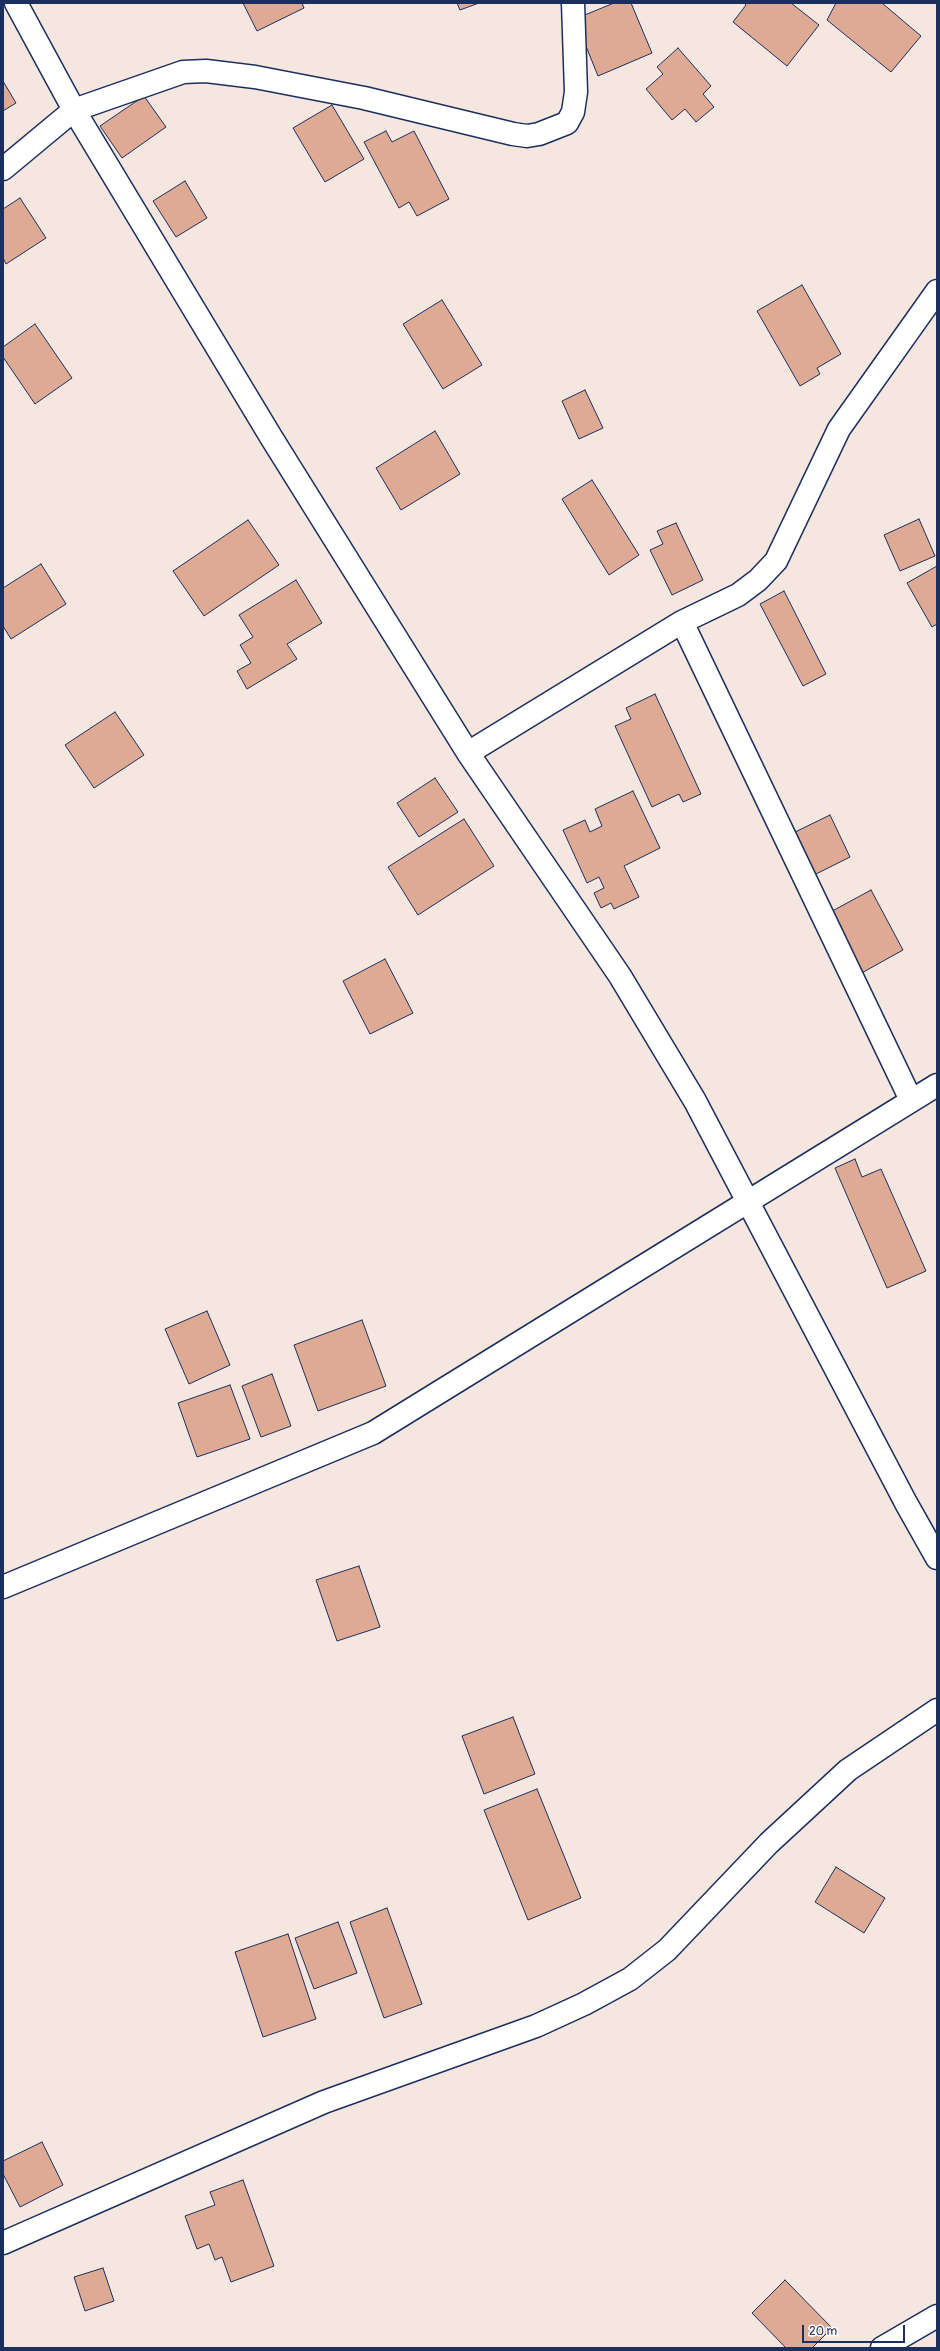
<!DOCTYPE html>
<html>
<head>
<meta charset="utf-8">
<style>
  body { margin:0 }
  #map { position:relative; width:940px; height:2351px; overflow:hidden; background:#f5e6df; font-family:Pangolin,sans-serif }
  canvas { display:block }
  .frame { position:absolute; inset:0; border:4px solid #1b2f5e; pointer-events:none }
  .scale { position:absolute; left:802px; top:2325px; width:103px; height:18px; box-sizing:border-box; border:2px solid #1b2f5e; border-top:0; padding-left:5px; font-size:12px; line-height:14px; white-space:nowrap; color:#1b2f5e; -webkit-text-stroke:3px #fff; paint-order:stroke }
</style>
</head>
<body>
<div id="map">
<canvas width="940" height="2351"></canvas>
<div class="frame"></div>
<div class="scale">20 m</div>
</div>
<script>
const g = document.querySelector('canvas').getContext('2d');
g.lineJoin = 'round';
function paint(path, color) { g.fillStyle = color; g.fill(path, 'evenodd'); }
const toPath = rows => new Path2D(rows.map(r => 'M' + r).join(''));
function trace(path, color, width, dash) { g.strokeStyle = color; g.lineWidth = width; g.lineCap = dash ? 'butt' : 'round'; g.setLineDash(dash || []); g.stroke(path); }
const building = toPath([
  [243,3,302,3,304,8,257,31,243,3],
  [457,3,479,3,460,10,457,3],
  [614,3,631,3,652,53,598,76,575,19,614,3],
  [744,3,791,3,819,25,787,66,733,22,746,5,744,3],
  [836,3,882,3,921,36,891,72,827,20,836,3],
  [678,48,711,86,703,94,714,107,696,122,685,109,672,120,646,89,663,74,657,67,678,48],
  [3,81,16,103,3,111,3,81],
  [144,96,166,127,122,158,100,126,144,96],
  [332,105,364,159,325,182,293,128,332,105],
  [386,131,392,142,414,131,449,199,417,216,409,202,399,208,364,142,386,131],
  [185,181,207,218,176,237,153,201,185,181],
  [20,198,46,238,6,264,3,258,3,209,20,198],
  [802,285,841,354,817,368,820,374,800,386,757,311,802,285],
  [442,300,482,365,443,389,403,324,442,300],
  [35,324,72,378,35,404,3,357,3,347,35,324],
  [585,390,603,428,579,439,562,401,585,390],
  [435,431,460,474,401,510,376,468,435,431],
  [592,480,639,555,609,575,562,499,592,480],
  [919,519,935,556,900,571,884,535,919,519],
  [248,520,279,565,204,616,173,571,248,520],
  [676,523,703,580,672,595,650,550,663,544,657,531,676,523],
  [41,564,66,604,11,639,3,626,3,588,41,564],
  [937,566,937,624,932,627,907,583,937,566],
  [296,580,322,623,287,644,297,659,247,689,237,671,251,663,240,645,253,637,239,615,296,580],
  [784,591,826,674,803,686,760,604,784,591],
  [655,694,701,794,683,802,679,794,652,807,615,726,631,719,626,708,655,694],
  [115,712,144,755,94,788,65,745,115,712],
  [435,778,458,812,419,837,397,803,435,778],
  [633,791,660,848,624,866,639,897,614,909,611,903,601,908,594,893,604,888,599,877,587,883,563,830,585,820,590,832,602,826,595,809,633,791],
  [830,815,850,857,810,877,789,835,830,815],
  [464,819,494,866,418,915,388,867,464,819],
  [871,890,903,950,858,975,825,915,871,890],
  [385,959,413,1013,370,1034,343,981,385,959],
  [855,1159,862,1177,881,1169,926,1271,887,1288,835,1168,855,1159],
  [207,1311,230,1365,189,1384,165,1329,207,1311],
  [362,1320,386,1386,318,1411,294,1345,362,1320],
  [272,1374,291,1426,261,1437,242,1386,272,1374],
  [230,1385,250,1439,197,1457,178,1403,230,1385],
  [359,1566,380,1627,337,1641,316,1580,359,1566],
  [513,1717,535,1774,484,1794,462,1736,513,1717],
  [537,1789,581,1898,528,1920,484,1810,537,1789],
  [836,1867,885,1898,864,1933,815,1902,836,1867],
  [387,1908,422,2004,384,2018,350,1922,387,1908],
  [338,1922,357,1973,314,1989,295,1938,338,1922],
  [288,1934,316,2019,263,2037,235,1952,288,1934],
  [42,2142,63,2185,20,2207,3,2174,3,2161,42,2142],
  [243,2180,274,2266,231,2282,222,2257,215,2260,209,2244,197,2249,185,2216,215,2205,210,2192,243,2180],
  [103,2268,114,2301,85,2311,74,2277,103,2268],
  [785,2280,832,2328,812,2348,786,2348,752,2313,785,2280]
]);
paint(building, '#dfaa94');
trace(building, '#1b2f5e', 1);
const minor = toPath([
  [16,3,74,110,271,437,468,753,620,976,695,1101,906,1503,937,1558],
  [3,169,74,110,183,72,206,71,255,77,364,98,513,134,527,136,539,134,567,123,573,112,576,92,573,3],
  [682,622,911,1100],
  [468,753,682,622,738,595,758,580,776,561,839,429,937,291],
  [3,1587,373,1433,937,1085],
  [3,2243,324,2102,536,2026,584,2004,630,1979,667,1950,769,1843,848,1770,937,1710],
  [882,2348,937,2316]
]);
trace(minor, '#1b2f5e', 25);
trace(minor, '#fff', 22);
</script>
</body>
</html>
